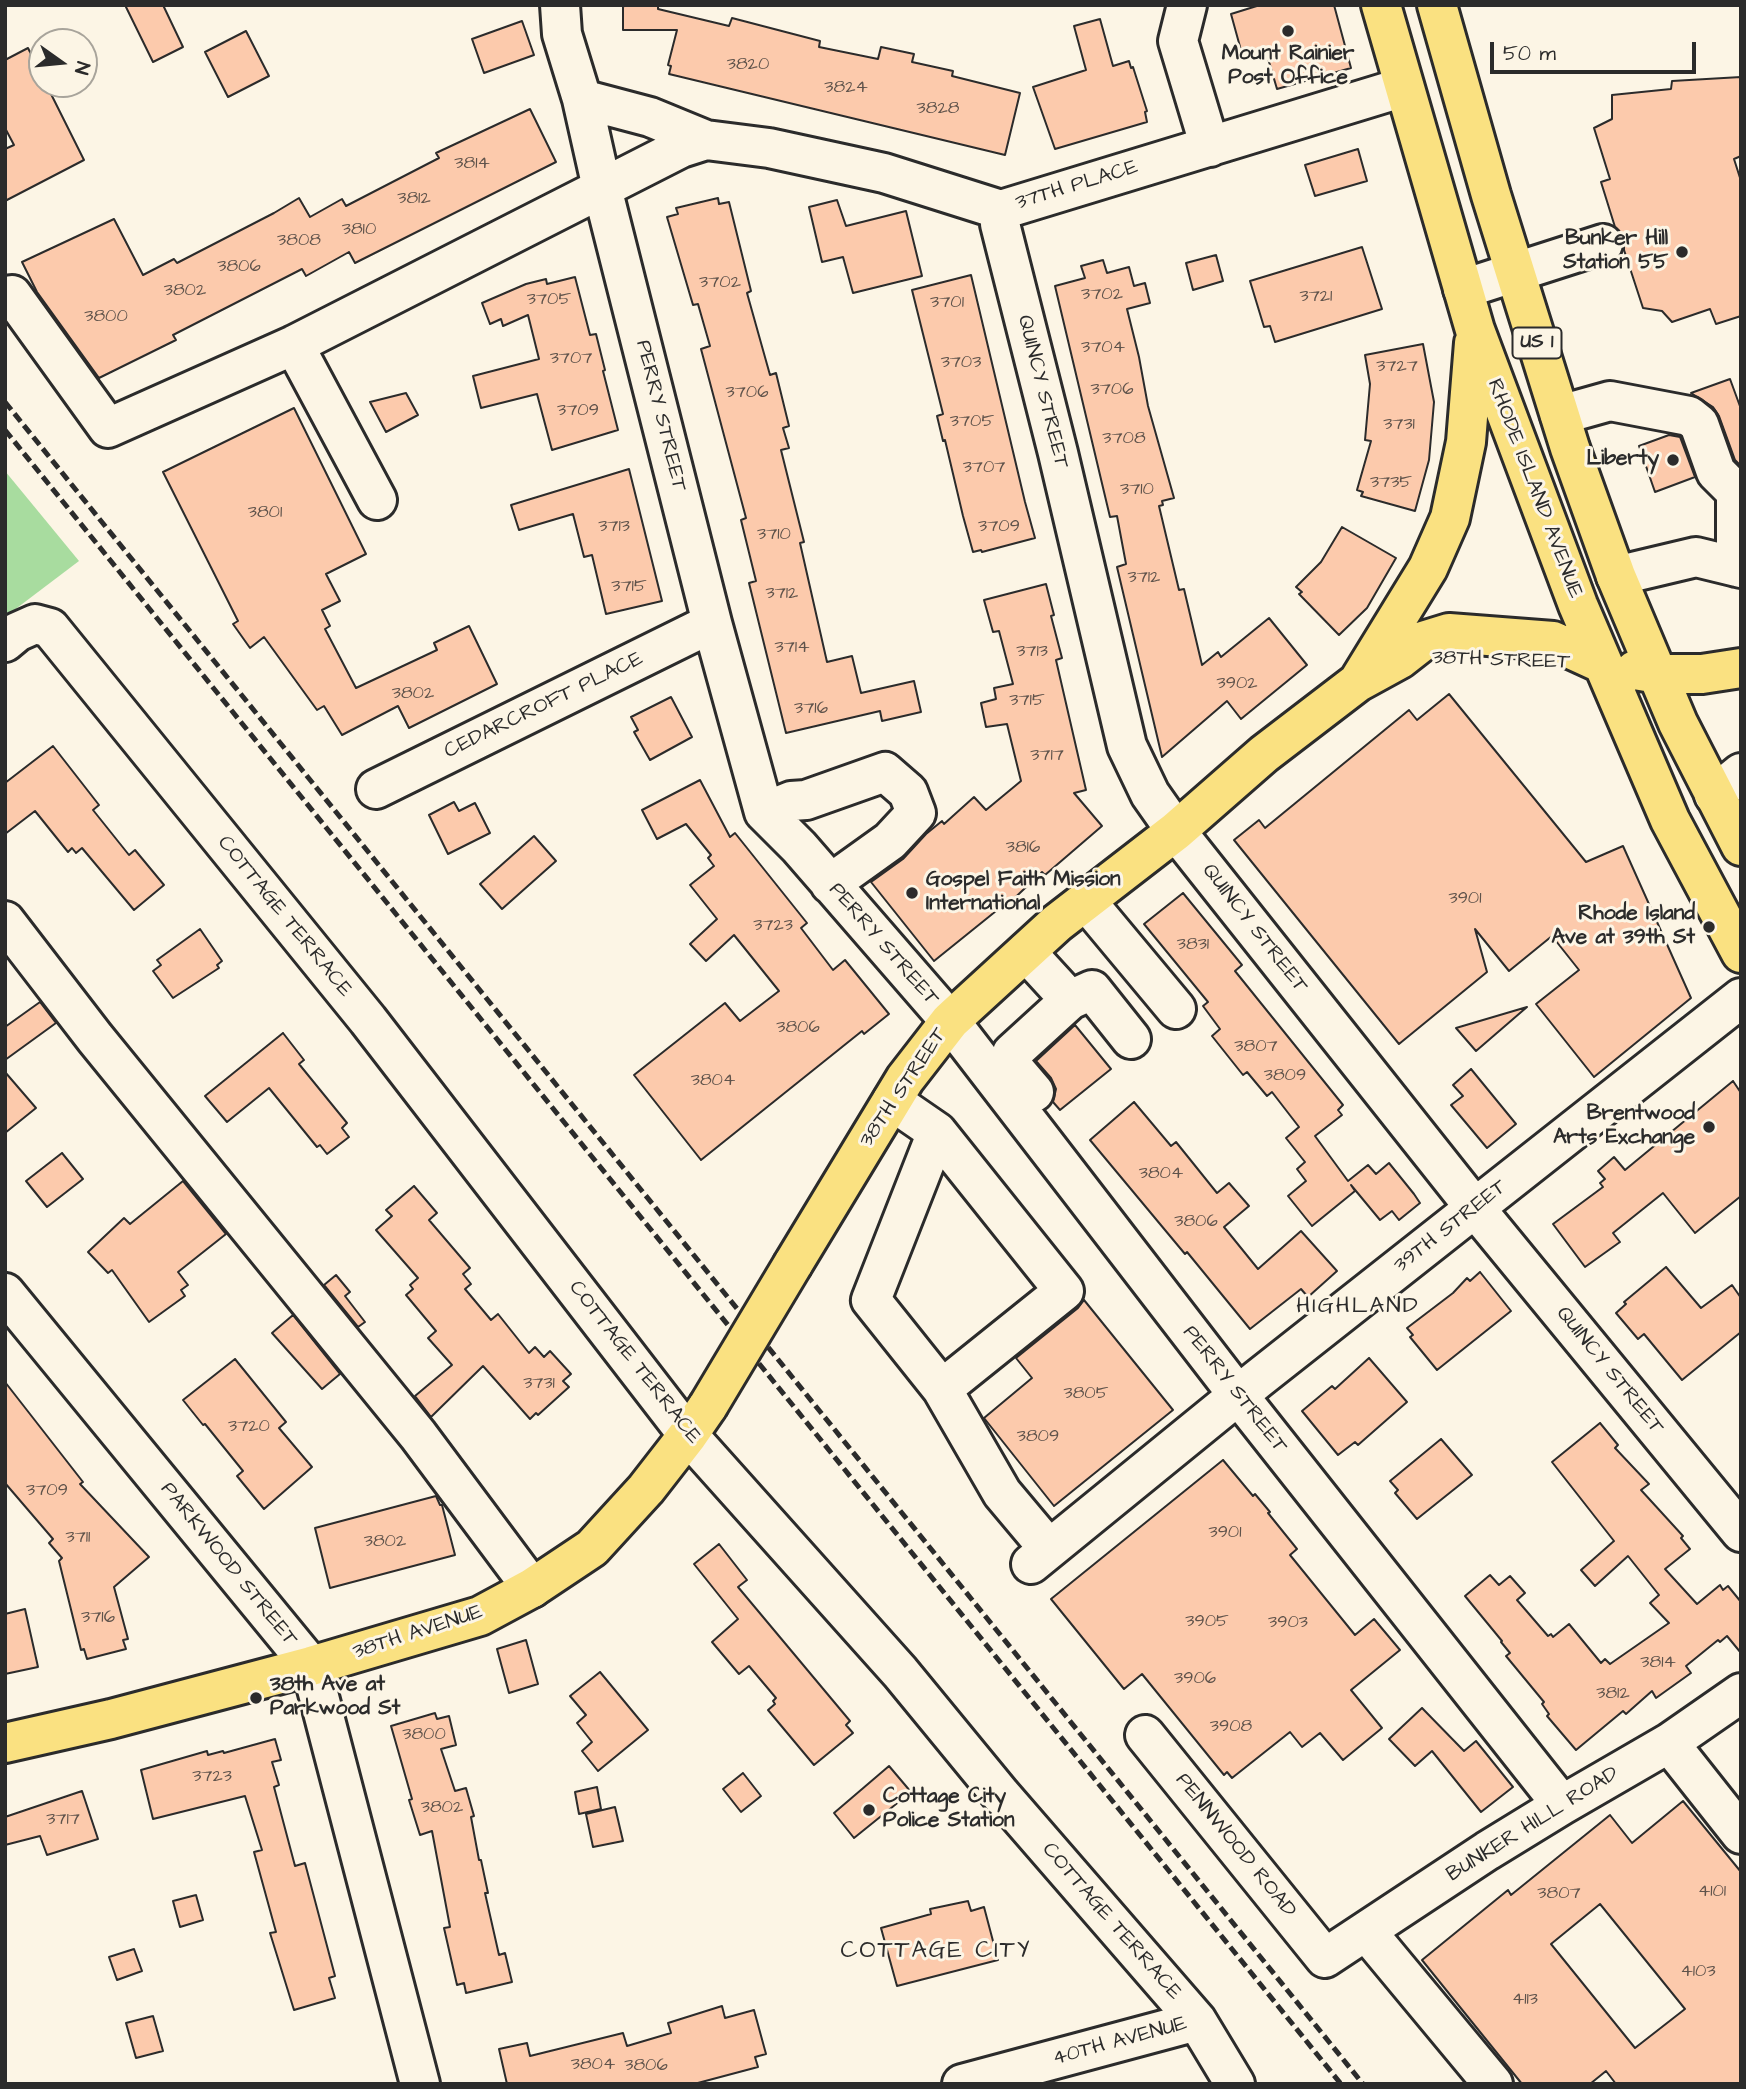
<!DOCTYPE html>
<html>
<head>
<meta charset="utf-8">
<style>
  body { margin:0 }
  #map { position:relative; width:1746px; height:2089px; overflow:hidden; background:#fcf5e5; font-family:"Architects Daughter",sans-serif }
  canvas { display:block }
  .frame { position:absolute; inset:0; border:7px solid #2b2b2b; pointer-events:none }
  .north { position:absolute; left:28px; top:28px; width:70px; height:70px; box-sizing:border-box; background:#fcf5e5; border:2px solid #a8a49b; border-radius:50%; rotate:105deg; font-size:19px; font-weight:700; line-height:28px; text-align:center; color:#2b2b2b }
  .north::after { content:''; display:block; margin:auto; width:24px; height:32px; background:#2b2b2b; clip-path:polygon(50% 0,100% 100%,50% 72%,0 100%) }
  .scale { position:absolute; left:1490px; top:42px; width:206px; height:32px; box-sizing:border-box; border:4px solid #2b2b2b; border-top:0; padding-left:9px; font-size:21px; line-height:24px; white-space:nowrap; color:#2b2b2b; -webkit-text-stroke:5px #fcf5e5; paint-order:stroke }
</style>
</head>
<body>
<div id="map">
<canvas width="1746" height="2089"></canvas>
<div class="frame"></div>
<div class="north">N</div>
<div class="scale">50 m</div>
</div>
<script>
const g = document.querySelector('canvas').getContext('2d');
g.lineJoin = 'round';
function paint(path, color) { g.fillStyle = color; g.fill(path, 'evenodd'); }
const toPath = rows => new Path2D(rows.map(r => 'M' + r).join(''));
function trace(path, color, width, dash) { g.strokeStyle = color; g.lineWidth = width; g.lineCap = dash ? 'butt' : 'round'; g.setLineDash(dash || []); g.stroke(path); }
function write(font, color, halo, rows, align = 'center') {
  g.font = font + ' "Architects Daughter",sans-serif'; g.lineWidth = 6; g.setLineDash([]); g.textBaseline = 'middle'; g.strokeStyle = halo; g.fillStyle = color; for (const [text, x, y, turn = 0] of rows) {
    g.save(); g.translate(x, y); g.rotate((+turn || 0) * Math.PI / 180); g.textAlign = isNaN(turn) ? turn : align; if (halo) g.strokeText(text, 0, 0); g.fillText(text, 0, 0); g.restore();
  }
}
paint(toPath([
  [5,471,79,561,5,617]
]), '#a8dc9f');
const building = toPath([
  [125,5,163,5,183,47,153,62,125,5],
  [625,5,658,5,658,9,729,26,732,18,820,41,819,47,878,59,881,47,914,54,912,62,953,71,952,76,1020,93,1005,155,669,74,671,66,668,65,677,30,623,30,623,7,625,5],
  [1260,5,1334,5,1351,68,1277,89,1265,48,1242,54,1231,14,1260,5],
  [1100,19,1113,66,1129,61,1131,68,1133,67,1147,111,1145,112,1147,122,1055,149,1033,87,1086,70,1074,26,1100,19],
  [522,21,534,55,484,73,472,39,522,21],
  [246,31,269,76,228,97,205,52,246,31],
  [28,48,42,76,42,84,46,84,84,160,5,201,5,149,14,145,5,128,5,60,28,48],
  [1741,77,1741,156,1734,159,1741,181,1741,316,1716,324,1710,309,1672,322,1662,311,1643,308,1624,250,1624,237,1615,227,1601,182,1610,179,1594,128,1612,119,1612,95,1671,89,1672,81,1741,77],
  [530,109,556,162,355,263,349,252,306,276,302,269,173,335,176,340,99,378,37,292,22,262,114,219,143,275,174,259,177,263,274,213,299,198,310,217,342,199,346,206,439,158,436,153,530,109],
  [1358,149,1367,181,1315,196,1305,165,1358,149],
  [718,198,719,204,729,202,751,291,747,293,770,375,776,373,789,426,783,428,789,448,781,450,804,542,800,543,827,662,852,656,861,693,914,681,921,712,882,721,880,711,786,733,749,583,756,581,741,520,746,518,701,349,710,346,698,304,693,305,667,217,678,214,676,208,718,198],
  [837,200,846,226,906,211,922,276,853,293,843,257,822,262,809,207,837,200],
  [1362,247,1382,309,1275,342,1270,326,1264,327,1250,281,1362,247],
  [1216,255,1223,281,1193,290,1186,263,1216,255],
  [1103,260,1107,273,1129,267,1134,286,1145,283,1150,303,1127,309,1139,357,1148,406,1174,498,1162,501,1163,505,1159,506,1179,590,1184,589,1202,665,1218,652,1221,657,1269,618,1307,665,1241,719,1227,701,1162,757,1117,567,1126,564,1117,516,1110,517,1055,286,1085,278,1081,266,1103,260],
  [971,275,1025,502,1035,538,982,552,981,550,973,552,963,516,945,440,943,441,937,416,943,414,912,290,971,275],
  [575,277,590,335,596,334,605,370,603,371,618,430,552,450,537,394,481,408,473,376,539,359,528,315,503,326,501,319,490,324,482,303,526,284,546,279,547,284,575,277],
  [1423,344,1434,402,1429,460,1415,511,1361,496,1363,492,1357,490,1371,441,1365,440,1370,384,1365,355,1423,344],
  [1730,379,1741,409,1741,466,1735,460,1719,416,1713,407,1691,393,1730,379],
  [406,393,418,415,386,432,370,402,406,393],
  [294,408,366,554,326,574,340,601,322,610,330,626,325,629,356,688,437,650,434,643,469,626,497,684,409,728,398,706,342,735,324,706,317,710,264,637,250,648,233,624,238,621,163,472,294,408],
  [1669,435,1680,437,1695,477,1655,492,1639,446,1669,435],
  [629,469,662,601,606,614,592,555,584,557,573,514,519,530,511,505,629,469],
  [1342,527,1396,558,1367,608,1339,635,1299,594,1302,592,1296,587,1321,562,1342,527],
  [1046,584,1054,615,1051,616,1062,658,1056,660,1086,790,1074,793,1102,826,1045,875,1042,872,1003,909,1001,907,934,961,871,882,903,859,926,834,942,821,944,824,974,797,986,810,1021,781,1007,724,986,727,981,703,996,699,994,688,1013,684,999,631,993,632,984,600,1046,584],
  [1449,694,1586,862,1623,846,1691,998,1594,1077,1536,1004,1579,970,1552,936,1509,971,1475,929,1487,972,1399,1044,1234,840,1259,820,1265,828,1409,710,1417,720,1449,694],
  [671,697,692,737,650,760,634,732,638,730,631,717,671,697],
  [53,746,99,805,93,810,129,855,135,850,164,885,134,910,82,848,76,853,72,848,68,852,35,811,5,834,5,783,53,746],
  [700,780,730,837,735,833,807,923,801,928,833,970,845,960,889,1014,864,1034,862,1031,701,1160,634,1075,725,1003,740,1021,779,991,734,935,706,961,690,944,717,919,690,885,714,866,708,858,711,855,686,824,657,839,642,810,700,780],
  [454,802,459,811,475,803,490,833,448,854,429,815,454,802],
  [534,836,556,861,502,909,480,884,534,836],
  [1183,893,1242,965,1235,971,1343,1105,1338,1110,1342,1115,1315,1136,1348,1181,1368,1165,1376,1174,1389,1163,1414,1194,1420,1203,1399,1220,1392,1211,1380,1220,1351,1185,1355,1191,1312,1226,1288,1196,1306,1181,1297,1169,1305,1162,1286,1138,1299,1127,1272,1092,1267,1096,1247,1072,1243,1075,1212,1036,1220,1029,1203,1006,1208,1002,1144,924,1183,893],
  [200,929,222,961,217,965,219,968,173,998,153,971,161,965,157,960,200,929],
  [40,1002,56,1023,5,1060,5,1027,40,1002],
  [1527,1007,1476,1051,1456,1028,1527,1007],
  [1075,1025,1111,1069,1060,1110,1053,1102,1056,1089,1051,1078,1036,1061,1075,1025],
  [283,1033,304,1060,299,1064,347,1123,342,1128,349,1137,327,1154,320,1145,317,1147,269,1088,227,1122,205,1096,283,1033],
  [1471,1069,1516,1124,1487,1148,1451,1105,1463,1096,1453,1085,1471,1069],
  [5,1072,36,1108,5,1133,5,1072],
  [1733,1081,1741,1093,1741,1196,1695,1233,1663,1193,1613,1233,1620,1242,1585,1267,1553,1224,1603,1187,1600,1183,1605,1179,1598,1171,1614,1157,1625,1170,1733,1081],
  [1134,1102,1171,1146,1176,1142,1217,1193,1229,1183,1249,1206,1224,1227,1258,1269,1301,1231,1337,1271,1308,1297,1301,1289,1250,1329,1187,1252,1185,1254,1090,1140,1134,1102],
  [62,1153,83,1179,47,1207,26,1181,62,1153],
  [183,1181,226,1234,178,1272,188,1285,181,1290,185,1296,149,1322,112,1270,108,1273,88,1252,124,1218,130,1224,183,1181],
  [414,1186,437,1213,429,1220,470,1268,463,1274,471,1284,465,1289,491,1320,498,1314,529,1353,535,1347,544,1357,550,1351,571,1374,563,1381,569,1387,538,1415,536,1413,530,1419,483,1366,431,1417,415,1396,452,1365,428,1338,436,1331,406,1295,413,1289,410,1285,418,1278,376,1230,392,1216,386,1210,414,1186],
  [1666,1267,1701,1308,1732,1285,1741,1298,1741,1332,1682,1380,1644,1334,1638,1339,1616,1313,1626,1304,1624,1302,1666,1267],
  [1480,1272,1511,1311,1437,1370,1410,1337,1413,1335,1407,1328,1453,1293,1467,1278,1470,1281,1480,1272],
  [336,1275,350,1292,345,1296,365,1322,358,1327,324,1285,336,1275],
  [1084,1300,1173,1410,1054,1506,984,1418,1032,1378,1016,1358,1078,1308,1084,1300],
  [293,1315,340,1374,322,1389,272,1333,293,1315],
  [1369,1358,1407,1402,1358,1445,1355,1442,1338,1455,1302,1411,1332,1386,1335,1389,1369,1358],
  [235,1359,286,1422,279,1428,312,1467,264,1509,237,1476,243,1471,205,1424,203,1425,183,1400,235,1359],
  [5,1382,83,1482,80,1484,149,1557,114,1587,128,1639,123,1640,126,1649,87,1659,84,1649,81,1650,59,1561,62,1558,49,1543,53,1539,5,1483,5,1382],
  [1600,1423,1618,1445,1615,1448,1649,1484,1641,1490,1683,1536,1681,1538,1690,1549,1665,1569,1697,1604,1720,1585,1723,1590,1728,1586,1741,1602,1741,1653,1727,1636,1720,1642,1718,1640,1686,1666,1691,1673,1656,1698,1652,1691,1626,1714,1623,1711,1576,1750,1547,1716,1549,1714,1542,1704,1544,1702,1506,1656,1510,1653,1501,1642,1502,1641,1465,1596,1490,1575,1499,1585,1510,1576,1525,1593,1517,1600,1548,1636,1551,1634,1553,1637,1569,1624,1601,1663,1605,1659,1610,1664,1669,1623,1650,1603,1659,1595,1628,1556,1595,1586,1581,1570,1614,1541,1552,1462,1600,1423],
  [1441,1439,1472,1475,1417,1519,1395,1493,1398,1490,1390,1481,1441,1439],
  [1223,1460,1253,1496,1255,1494,1270,1512,1268,1513,1297,1549,1290,1555,1355,1635,1374,1619,1400,1650,1351,1690,1382,1728,1343,1760,1320,1733,1302,1747,1290,1732,1232,1778,1227,1772,1224,1775,1142,1674,1124,1689,1051,1599,1223,1460],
  [436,1496,440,1505,442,1505,455,1555,330,1588,315,1528,436,1496],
  [719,1544,747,1580,738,1587,850,1721,846,1725,853,1733,814,1765,768,1710,775,1704,773,1701,776,1698,749,1666,739,1674,712,1642,738,1619,694,1564,719,1544],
  [25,1609,38,1667,5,1674,5,1614,25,1609],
  [526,1640,538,1684,509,1693,497,1649,526,1640],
  [600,1672,648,1730,598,1771,582,1751,592,1742,577,1723,586,1715,570,1696,600,1672],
  [1422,1708,1464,1751,1476,1741,1513,1787,1481,1812,1432,1751,1415,1766,1389,1739,1422,1708],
  [435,1713,437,1719,449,1716,456,1745,441,1749,455,1791,466,1788,474,1816,471,1817,479,1860,481,1860,488,1893,485,1893,499,1955,505,1953,512,1982,466,1993,464,1983,457,1985,444,1928,450,1927,432,1831,420,1835,409,1800,412,1799,391,1726,435,1713],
  [275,1739,281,1760,272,1762,279,1785,274,1787,295,1866,305,1863,335,1976,329,1978,335,1998,294,2010,270,1933,276,1932,254,1852,262,1850,245,1796,153,1819,141,1770,207,1751,208,1755,223,1751,224,1753,275,1739],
  [889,1766,911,1792,854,1838,834,1813,889,1766],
  [743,1773,761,1796,741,1812,723,1789,743,1773],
  [597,1787,601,1809,579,1814,575,1792,597,1787],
  [82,1791,98,1839,47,1855,40,1836,5,1845,5,1817,82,1791],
  [1683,1801,1741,1872,1741,2084,1616,2084,1606,2071,1590,2084,1522,2084,1422,1960,1508,1890,1511,1895,1610,1815,1632,1843,1683,1801],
  [1600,1904,1685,2009,1635,2048,1551,1944,1600,1904],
  [615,1807,623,1841,593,1847,586,1814,615,1807],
  [196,1895,203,1920,180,1927,173,1901,196,1895],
  [968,1901,971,1911,984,1907,998,1960,897,1986,881,1928,931,1914,930,1909,968,1901],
  [134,1949,142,1971,117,1980,109,1957,134,1949],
  [722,2006,725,2018,754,2010,766,2054,755,2057,758,2067,694,2084,507,2084,499,2049,527,2043,530,2056,623,2033,627,2046,671,2033,668,2023,722,2006],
  [153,2016,163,2051,136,2058,126,2023,153,2016]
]);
paint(building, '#fccaac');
trace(building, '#2b2b2b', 2);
const minor = toPath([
  [560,5,562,34,582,99,602,188,712,623,764,812,799,847,950,1021,1238,1395,1562,1805],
  [1187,5,1178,41,1210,147],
  [582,99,650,117,706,140],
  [1001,210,1000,224,1058,453,1127,746,1150,794,1176,831,1475,1208,1741,1532],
  [1463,289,1603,244],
  [12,295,108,428,294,345,681,148,706,140,769,148,884,173,1001,210,1404,87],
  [294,345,377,500],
  [1560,415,1610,401,1689,416,1699,424,1716,472,1736,492,1736,567],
  [1616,576,1696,557,1741,568],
  [5,642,17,632,35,624,50,628,368,1020,688,1435,900,1672,1001,1795,1197,2021,1235,2084],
  [376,789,712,623],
  [1714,795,1741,773],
  [764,812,791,801,806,800,885,772,908,792,916,813,890,841,830,884],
  [1086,901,1176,1009],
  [5,921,95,1038,418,1435,532,1588],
  [1026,952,1070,1000,1092,990,1131,1039],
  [1034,1092,1011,1065,1012,1053,1070,1000],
  [892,1101,937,1132,1064,1291,942,1389,871,1300,937,1132],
  [5,1293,311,1666,420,2084],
  [942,1389,1002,1493,1049,1549],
  [1031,1564,1258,1379,1741,998],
  [1145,1735,1325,1958,1487,1851,1562,1805,1669,1743,1741,1693],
  [1669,1743,1741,1834],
  [1366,1931,1493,2084],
  [962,2084,1197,2021]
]);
const major = toPath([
  [1381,5,1475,330,1578,605,1670,820,1741,953],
  [1437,5,1491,195,1570,448,1616,576,1678,723,1741,846],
  [1635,670,1658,674,1702,674,1741,668],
  [1358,682,1428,568,1450,518,1466,442,1474,343],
  [793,1264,905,1079,950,1021,1057,923,1176,831,1264,754,1358,682,1400,659,1423,641,1449,633,1553,641,1601,663],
  [5,1743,111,1719,311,1666,480,1616,532,1588,592,1548,646,1489,688,1435,708,1406]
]);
trace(minor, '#2b2b2b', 44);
trace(major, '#2b2b2b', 44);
trace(minor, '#fcf5e5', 38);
trace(major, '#fae181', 38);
trace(toPath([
  [5,402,1363,2084],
  [5,430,1341,2084]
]), '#2b2b2b', 5, [10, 5]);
const majorBridge = toPath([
  [708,1406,793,1264]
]);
trace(majorBridge, '#2b2b2b', 44, []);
trace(majorBridge, '#fae181', 38);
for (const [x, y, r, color] of [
  [1288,31,7,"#2b2b2b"],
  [1682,252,7,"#2b2b2b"],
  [1673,460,7,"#2b2b2b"],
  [912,893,7,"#2b2b2b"],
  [1709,927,7,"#2b2b2b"],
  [1709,1127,7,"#2b2b2b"],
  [256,1698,7,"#2b2b2b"],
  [869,1810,7,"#2b2b2b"]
]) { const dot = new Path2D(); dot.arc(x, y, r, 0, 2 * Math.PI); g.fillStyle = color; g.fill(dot); trace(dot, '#fcf5e5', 2.5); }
write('18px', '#5f534b', null, [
  ["3820",748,65],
  ["3824",846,88],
  ["3828",938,109],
  ["3814",472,164],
  ["3812",414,199],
  ["3810",359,230],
  ["3808",299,241],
  ["3806",239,267],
  ["3702",720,283],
  ["3802",185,291],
  ["3702",1102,295],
  ["3721",1316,297],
  ["3705",549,300],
  ["3701",947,303],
  ["3800",106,317],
  ["3704",1103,348],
  ["3707",571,359],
  ["3703",961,363],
  ["3727",1397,367],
  ["3706",1112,390],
  ["3706",747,393],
  ["3709",578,411],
  ["3705",972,422],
  ["3731",1399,425],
  ["3708",1124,439],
  ["3707",984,468],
  ["3735",1391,483],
  ["3710",1137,490],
  ["3801",265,513],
  ["3713",614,527],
  ["3709",999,527],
  ["3710",774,535],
  ["3712",1144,578],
  ["3715",629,587],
  ["3712",782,594],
  ["3714",792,648],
  ["3713",1032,652],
  ["3902",1237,684],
  ["3802",413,694],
  ["3715",1027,701],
  ["3716",811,709],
  ["3717",1047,756],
  ["3816",1023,848],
  ["3901",1465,899],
  ["3723",773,926],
  ["3831",1193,945],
  ["3806",798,1028],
  ["3807",1256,1047],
  ["3809",1285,1076],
  ["3804",713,1081],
  ["3804",1161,1174],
  ["3806",1196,1222],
  ["3731",539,1384],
  ["3805",1086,1394],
  ["3720",249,1427],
  ["3809",1038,1437],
  ["3709",47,1491],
  ["3901",1225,1533],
  ["3711",78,1538],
  ["3802",385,1542],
  ["3716",98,1618],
  ["3905",1207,1622],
  ["3903",1288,1623],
  ["3814",1658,1663],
  ["3906",1195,1679],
  ["3812",1613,1694],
  ["3908",1231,1727],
  ["3800",424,1735],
  ["3723",212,1777],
  ["3802",442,1808],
  ["3717",63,1820],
  ["4101",1712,1892],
  ["3807",1559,1894],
  ["4103",1698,1972],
  ["4113",1525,2000],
  ["3804",593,2065],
  ["3806",646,2066]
]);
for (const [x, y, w] of [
  [1537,343,49]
]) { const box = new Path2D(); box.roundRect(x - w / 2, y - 15.5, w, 31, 5); g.fillStyle = '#fcf5e5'; g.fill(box); trace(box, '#2b2b2b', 2); }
write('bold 19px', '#2b2b2b', null, [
  ["US 1",1537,343]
]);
write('bold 21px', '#2b2b2b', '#fcf5e5', [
  ["Mount Rainier",1288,55,"center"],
  ["Post Office",1288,79,"center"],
  ["Bunker Hill",1668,240],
  ["Station 55",1668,264],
  ["Liberty",1659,460],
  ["Gospel Faith Mission",926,881,"left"],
  ["International",926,905,"left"],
  ["Rhode Island",1695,915],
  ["Ave at 39th St",1695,939],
  ["Brentwood",1695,1115],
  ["Arts Exchange",1695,1139],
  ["38th Ave at",270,1686,"left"],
  ["Parkwood St",270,1710,"left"],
  ["Cottage City",883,1798,"left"],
  ["Police Station",883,1822,"left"]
], 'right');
write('21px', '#2b2b2b', '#fcf5e5', [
  ["37TH PLACE",1077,186,-17],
  ["QUINCY STREET",1042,392,76],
  ["PERRY STREET",660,416,76],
  ["RHODE ISLAND AVENUE",1534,489,69],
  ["38TH STREET",1501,661,2],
  ["CEDARCROFT PLACE",544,706,-26],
  ["COTTAGE TERRACE",284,917,51],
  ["QUINCY STREET",1254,929,52],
  ["PERRY STREET",883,945,49],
  ["38TH STREET",904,1088,-56],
  ["39TH STREET",1451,1227,-38],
  ["COTTAGE TERRACE",634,1363,52],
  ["QUINCY STREET",1609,1371,51],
  ["PERRY STREET",1234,1390,52],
  ["PARKWOOD STREET",228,1565,51],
  ["38TH AVENUE",418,1633,-18],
  ["BUNKER HILL ROAD",1533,1825,-32],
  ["PENNWOOD ROAD",1235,1846,51],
  ["COTTAGE TERRACE",1111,1922,49],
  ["40TH AVENUE",1120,2042,-15]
]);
g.letterSpacing = '2px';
write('23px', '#2b2b2b', '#fcf5e5', [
  ["HIGHLAND",1358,1307]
]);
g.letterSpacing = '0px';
g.letterSpacing = '2px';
write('24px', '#2b2b2b', '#fcf5e5', [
  ["COTTAGE CITY",936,1952]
]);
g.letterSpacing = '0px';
</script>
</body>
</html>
